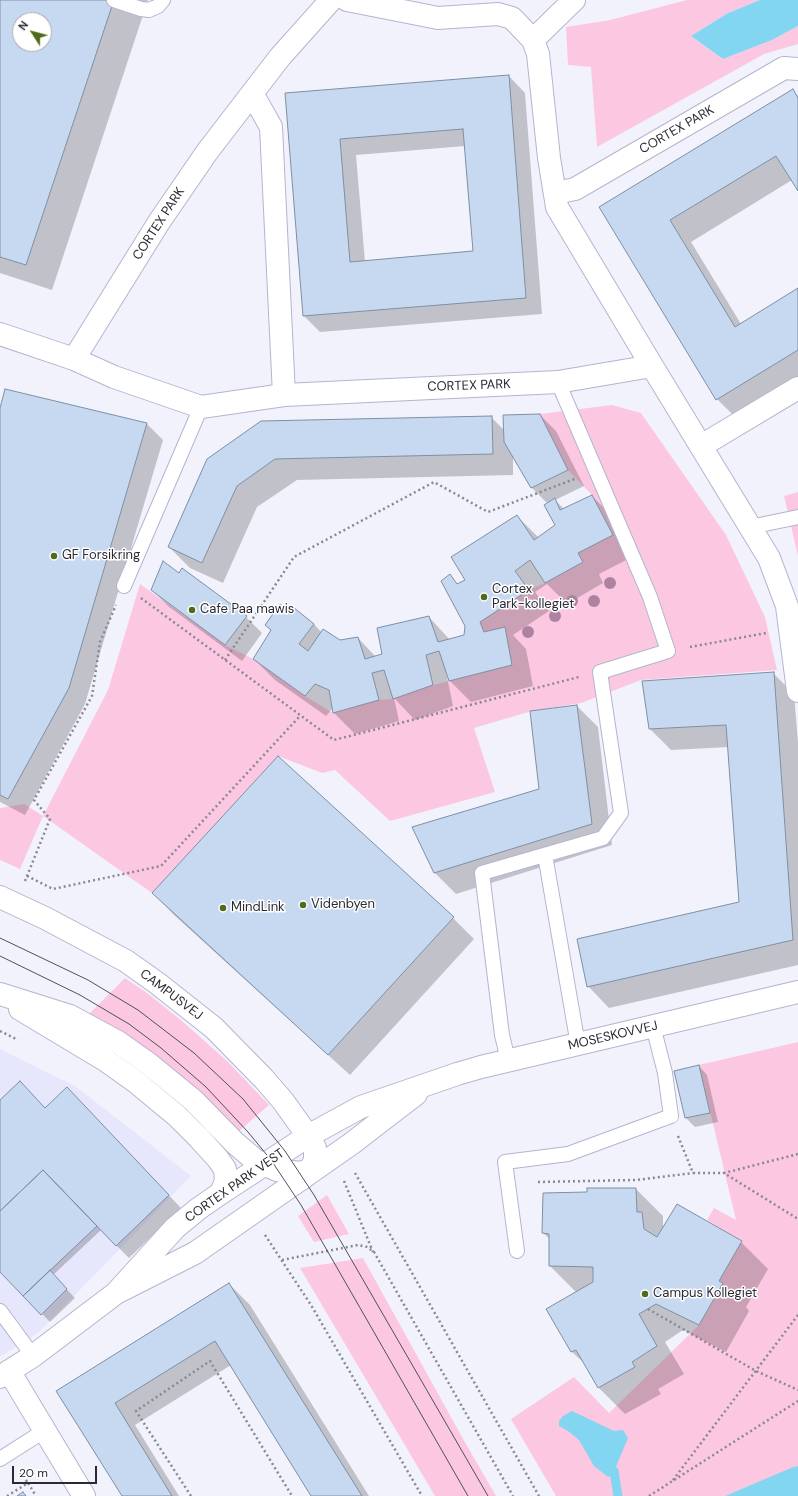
<!DOCTYPE html>
<html>
<head>
<meta charset="utf-8">
<style>
  body { margin:0 }
  #map { position:relative; width:798px; height:1496px; overflow:hidden; background:#f2f2fd; font-family:"DM Sans",sans-serif }
  canvas { display:block }
  .north { position:absolute; left:12px; top:12px; width:40px; height:40px; box-sizing:border-box; background:#fff; border:1px solid #aaaaae; border-radius:50%; rotate:306deg; font-size:11px; font-weight:700; line-height:16px; text-align:center; color:#2a2a34 }
  .north::after { content:''; display:block; margin:auto; width:14px; height:18px; background:#4f6a1c; clip-path:polygon(50% 0,100% 100%,50% 72%,0 100%) }
  .scale { position:absolute; left:12px; top:1466px; width:85px; height:18px; box-sizing:border-box; border:2px solid #2a2a34; border-top:0; padding-left:5px; font-size:12px; line-height:14px; white-space:nowrap; color:#2a2a34; -webkit-text-stroke:3px #fff; paint-order:stroke }
</style>
</head>
<body>
<div id="map">
<canvas width="798" height="1496"></canvas>
<div class="north">N</div>
<div class="scale">20 m</div>
</div>
<script>
const g = document.querySelector('canvas').getContext('2d');
g.lineJoin = 'round';
function paint(path, color) { g.fillStyle = color; g.fill(path, 'evenodd'); }
const toPath = rows => new Path2D(rows.map(r => 'M' + r).join(''));
function trace(path, color, width, dash) { g.strokeStyle = color; g.lineWidth = width; g.lineCap = dash ? 'butt' : 'round'; g.setLineDash(dash || []); g.stroke(path); }
function write(font, color, halo, rows, align = 'center') {
  g.font = font + ' "DM Sans",sans-serif'; g.lineWidth = 3; g.setLineDash([]); g.textBaseline = 'middle'; g.strokeStyle = halo; g.fillStyle = color; for (const [text, x, y, turn = 0] of rows) {
    g.save(); g.translate(x, y); g.rotate((+turn || 0) * Math.PI / 180); g.textAlign = isNaN(turn) ? turn : align; if (halo) g.strokeText(text, 0, 0); g.fillText(text, 0, 0); g.restore();
  }
}
paint(toPath([
  [0,1049,75,1086,191,1176,38,1333,0,1357]
]), '#e6e7fc');
paint(toPath([
  [687,0,760,0,728,13,691,36,723,59,772,40,798,26,798,44,764,54,597,147,591,67,568,65,566,27,610,20],
  [612,405,641,413,726,535,765,617,777,670,641,680,581,703,532,711,474,728,495,792,390,821,335,770,322,773,278,756,152,893,43,816,20,869,0,860,0,808,24,804,43,816,108,690,140,584,225,645,253,659,305,696,333,713,379,700,393,699,433,685,512,665,505,627,484,632,480,622,529,590,545,583,583,562,578,553,613,535,592,495,568,470,540,414],
  [798,492,798,556,784,496],
  [125,978,147,993,182,1021,227,1061,269,1105,238,1132,87,1016],
  [798,1042,798,1466,725,1496,556,1496,511,1419,574,1377,609,1413,699,1325,723,1284,719,1281,742,1241,707,1220,714,1208,736,1220,699,1065],
  [327,1195,349,1234,314,1242,298,1216],
  [363,1258,462,1437,496,1496,435,1496,300,1268]
]), '#fcc8e1');
paint(toPath([
  [760,0,798,0,798,26,772,40,723,59,691,36,728,13],
  [572,1411,614,1431,623,1430,628,1438,612,1476,608,1477,594,1466,579,1440,568,1431,559,1426,559,1421,563,1416],
  [798,1466,798,1496,725,1496,791,1468]
]), '#82d6f1');
paint(toPath([
  [0,0,148,0,52,290,0,273],
  [20,20,44,20,44,44,20,44],
  [509,76,525,93,542,314,320,332,304,316,286,94],
  [465,146,474,252,365,262,356,155],
  [792,90,798,96,798,189,792,180,691,242,741,324,798,289,798,383,738,420,717,399,600,207],
  [5,390,147,424,163,440,85,704,25,815,0,802,0,412],
  [540,415,556,431,584,486,555,500,565,510,592,496,613,517,634,556,599,574,603,583,567,604,547,584,535,592,549,611,513,635,526,649,533,686,471,702,450,681,447,672,446,672,453,706,415,720,394,698,399,721,355,734,334,713,333,708,326,716,275,680,254,659,314,624,322,633,339,641,358,638,376,657,383,655,429,617,450,640,465,636,466,626,449,576,458,585,467,581,517,516,539,538,557,526,548,504,532,488,513,455,513,475,297,480,257,507,223,583,190,568,169,547,208,460,491,417,504,430],
  [152,590,246,617,262,633,242,661,168,606],
  [773,673,794,694,798,742,798,965,609,1008,588,986,740,903,729,747,671,750,650,729],
  [577,706,598,727,612,845,456,894,435,873,540,789],
  [278,758,453,918,474,939,350,1075,174,915,153,893],
  [699,1066,707,1075,718,1122,695,1127,686,1118,676,1071],
  [0,1101,45,1109,79,1101,181,1208,129,1258,101,1230,53,1275,75,1298,50,1322,0,1270],
  [636,1189,663,1216,663,1229,741,1242,768,1269,746,1307,749,1311,726,1352,683,1330,665,1342,684,1374,658,1389,661,1394,625,1414,599,1388,586,1365,572,1352,577,1293,550,1266,550,1239,543,1233,588,1193],
  [229,1284,250,1305,369,1496,313,1496,231,1365,135,1425,179,1496,123,1496,58,1391]
]), '#0003');
trace(toPath([
  [614,1471,618,1496]
]), '#82d6f1', 9);
const building = toPath([
  [0,0,114,0,26,265,0,257,0,0],
  [20,20,44,20,44,44,20,44,20,20],
  [509,75,526,298,303,316,285,93,509,75],
  [463,129,473,251,350,262,340,139,463,129],
  [793,89,798,98,798,191,776,156,670,220,735,327,798,288,798,350,716,400,599,207,793,89],
  [5,389,147,423,69,688,8,799,0,795,0,408,5,389],
  [540,414,568,470,531,488,504,442,503,415,540,414],
  [492,416,493,454,275,459,237,486,202,563,168,547,207,459,261,421,492,416],
  [592,495,613,535,578,553,583,562,545,583,530,560,515,571,529,590,480,622,484,632,505,627,512,665,449,681,439,651,426,655,433,685,393,699,384,670,372,673,379,700,333,713,329,690,315,684,305,696,253,659,271,630,265,625,280,604,290,611,293,607,314,624,299,644,308,651,323,629,340,640,358,637,365,659,382,654,377,628,429,616,438,642,464,635,465,626,441,581,450,574,457,584,465,580,451,557,517,515,534,540,555,525,544,505,555,498,560,510,592,495],
  [163,561,179,573,182,568,247,616,225,645,151,590,163,561],
  [774,672,793,940,587,987,577,939,739,902,726,725,649,729,642,681,774,672],
  [577,705,592,824,434,873,412,827,539,789,530,711,577,705],
  [278,756,454,917,328,1055,152,893,278,756],
  [699,1065,710,1113,685,1118,674,1071,699,1065],
  [20,1081,45,1108,67,1087,169,1195,116,1246,43,1170,0,1211,0,1100,20,1081],
  [43,1170,97,1226,23,1296,0,1272,0,1211,43,1170],
  [587,1188,636,1188,637,1212,642,1212,644,1229,657,1237,677,1204,742,1241,719,1281,723,1283,699,1325,656,1304,639,1314,657,1346,632,1362,635,1367,598,1388,576,1350,571,1352,546,1309,593,1282,593,1267,549,1266,549,1234,542,1233,543,1193,587,1192,587,1188],
  [50,1270,67,1289,41,1315,23,1296,50,1270],
  [229,1283,362,1496,311,1496,215,1341,115,1403,172,1496,122,1496,80,1429,56,1391,229,1283],
  [23,1492,26,1496,17,1496,23,1492]
]);
paint(building, '#c6d9f0');
trace(building, '#7d8fa4', 1);
const service = toPath([
  [114,0,141,9,149,10,158,6,163,0],
  [750,527,798,517],
  [124,586,201,407],
  [545,855,578,1045],
  [508,1060,502,1035,482,873,603,838,621,813,600,672,668,651,650,597,558,382],
  [517,1251,505,1162,568,1154,671,1116,665,1073,653,1026],
  [0,1311,33,1356],
  [0,1459,44,1431]
]);
const minor = toPath([
  [347,0,438,18,498,14,512,18,533,40,538,54,549,158,557,207,652,366,769,558,787,606,798,691],
  [533,40,574,0],
  [253,95,271,127,284,395],
  [555,193,575,189,784,68,798,69],
  [0,334,74,359,114,377,201,407,284,395,558,382,652,366],
  [74,359,159,222,207,152,280,57,331,0],
  [701,446,798,388],
  [116,1293,175,1228,198,1209,221,1193,308,1136,361,1107,457,1074,481,1067,798,992],
  [9,1371,84,1496],
  [0,1377,33,1356,116,1293,195,1253,351,1144,416,1094]
]);
const tertiary = toPath([
  [0,897,45,918,126,961,157,983,214,1028,264,1079,283,1101,308,1136,315,1148,315,1159,311,1170,303,1178],
  [0,994,70,1016,118,1042,149,1064,193,1100,235,1143,255,1160,277,1170,300,1173,317,1167],
  [20,1009,105,1060,136,1082,177,1116,199,1138,218,1159,225,1169,226,1181,221,1193]
]);
trace(service, '#b4b4cf', 16);
trace(minor, '#b4b4cf', 24);
trace(tertiary, '#b4b4cf', 24);
trace(toPath([
  [141,598,334,740,579,677],
  [690,647,766,633],
  [225,660,294,557,434,482,488,512,577,478],
  [27,876,53,889,161,866,300,716],
  [25,881,50,819,34,800,92,696,100,642,116,605],
  [0,1031,18,1040],
  [678,1136,693,1173,724,1173],
  [798,1154,724,1173,798,1219],
  [355,1173,539,1496],
  [344,1181,373,1252],
  [538,1182,636,1180,693,1173],
  [265,1235,311,1305,422,1496],
  [282,1260,358,1245,367,1247,374,1252,513,1496],
  [648,1309,756,1371,798,1390],
  [20,1472,28,1483],
  [673,1480,798,1315],
  [7,1496,28,1483,36,1496],
  [191,1496,136,1411,210,1361,292,1496],
  [649,1496,798,1401]
]), '#888893', 2.5, [2, 3]);
trace(service, '#fff', 14);
trace(minor, '#fff', 22);
trace(tertiary, '#fff', 22);
trace(toPath([
  [0,938,88,980,138,1010,194,1053,243,1099,285,1151,314,1195,488,1496],
  [0,956,80,995,129,1024,161,1048,206,1087,248,1132,271,1160,301,1205,468,1496]
]), '#50505a', 1);
g.fillStyle = '#ae83a1';
for (const [x, y] of [
  [610,583],
  [572,601],
  [594,601],
  [555,616],
  [528,632]
]) { g.beginPath(); g.arc(x, y, 6, 0, 2 * Math.PI); g.fill(); }
for (const [x, y, r, color] of [
  [54,556,4,"#4f6a1c"],
  [484,597,4,"#4f6a1c"],
  [192,610,4,"#4f6a1c"],
  [303,905,4,"#4f6a1c"],
  [223,908,4,"#4f6a1c"],
  [645,1294,4,"#4f6a1c"]
]) { const dot = new Path2D(); dot.arc(x, y, r, 0, 2 * Math.PI); g.fillStyle = color; g.fill(dot); trace(dot, '#fff', 1.5); }
write('13px', '#2a2a34', '#fff', [
  ["CORTEX PARK",677,130,-30],
  ["CORTEX PARK",159,224,-57],
  ["CORTEX PARK",469,386,-2],
  ["CAMPUSVEJ",171,995,37],
  ["MOSESKOVVEJ",613,1036,-13],
  ["CORTEX PARK VEST",235,1186,-35]
]);
write('13px', '#2a2a34', '#fff', [
  ["GF Forsikring",62,556],
  ["Cortex",492,590],
  ["Park-kollegiet",492,605],
  ["Cafe Paa mawis",200,610],
  ["Videnbyen",311,905],
  ["MindLink",231,908],
  ["Campus Kollegiet",653,1294]
], 'left');
</script>
</body>
</html>
